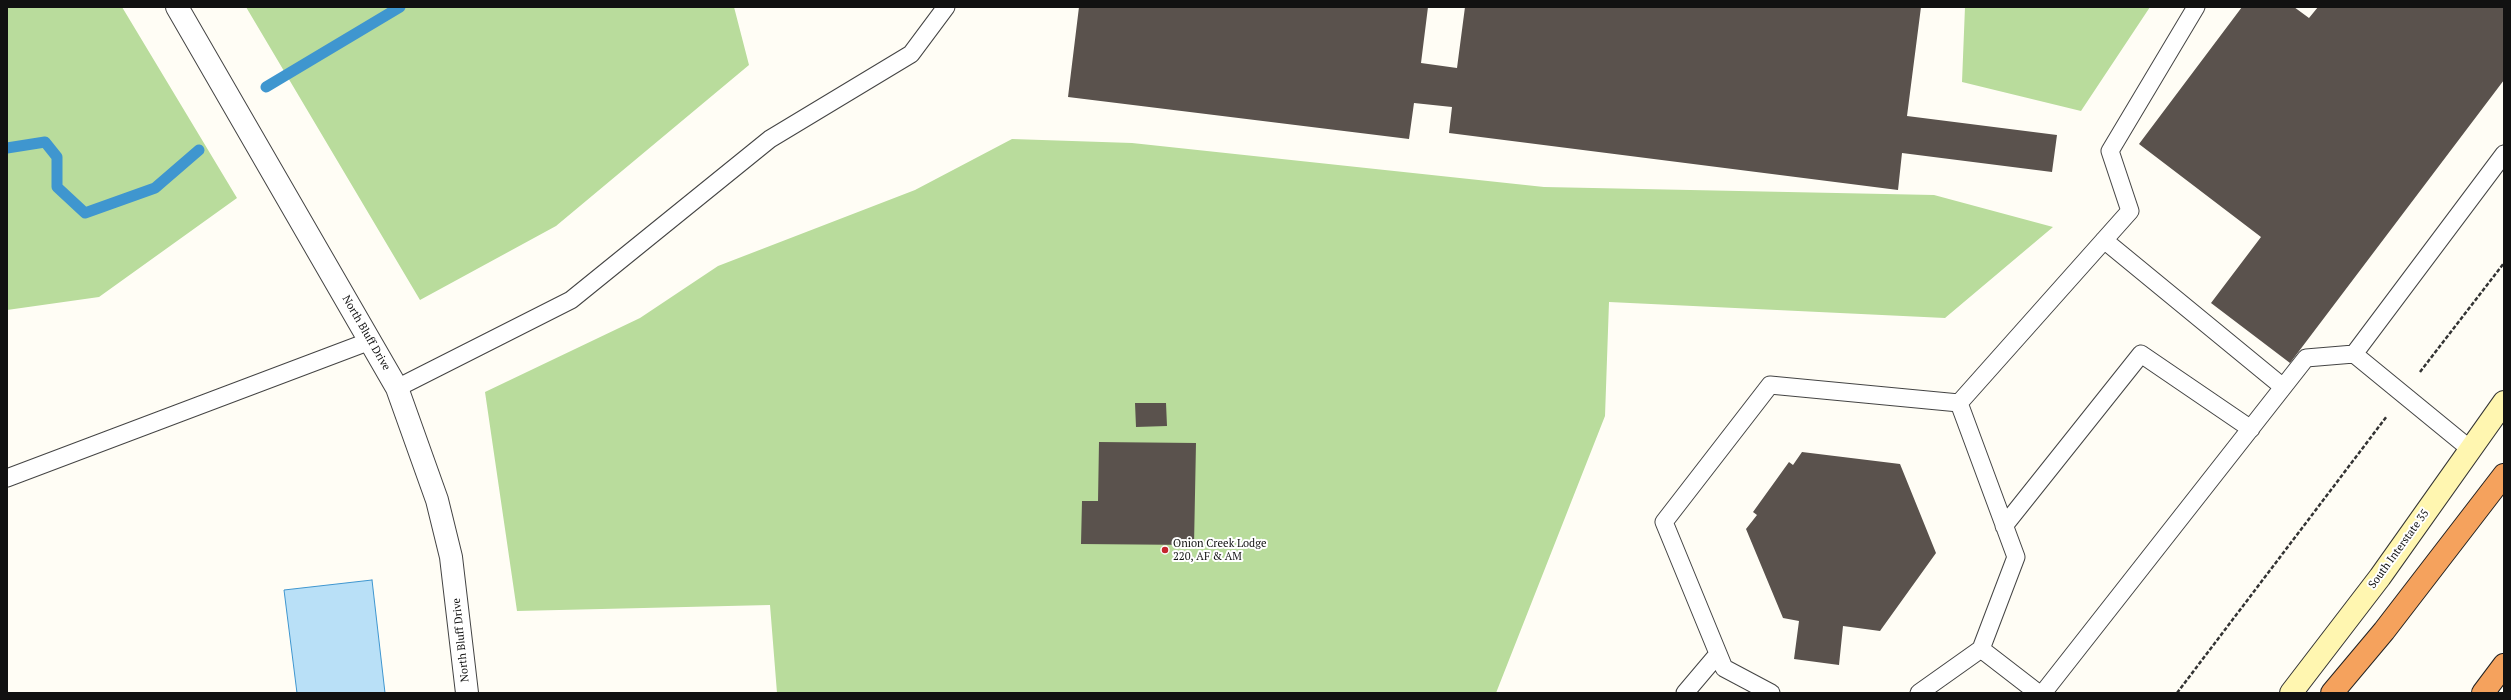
<!DOCTYPE html>
<html>
<head>
<meta charset="utf-8">
<style>
  body { margin:0 }
  #map { position:relative; width:2511px; height:700px; overflow:hidden; background:#fffdf5; font-family:"PT Serif",serif }
  canvas { display:block }
  .frame { position:absolute; inset:0; border:8px solid #111; pointer-events:none }
</style>
</head>
<body>
<div id="map">
<canvas width="2511" height="700"></canvas>
<div class="frame"></div>
</div>
<script>
const g = document.querySelector('canvas').getContext('2d');
g.lineJoin = 'round';
function paint(path, color) { g.fillStyle = color; g.fill(path, 'evenodd'); }
const toPath = rows => new Path2D(rows.map(r => 'M' + r).join(''));
function trace(path, color, width, dash) { g.strokeStyle = color; g.lineWidth = width; g.lineCap = dash ? 'butt' : 'round'; g.setLineDash(dash || []); g.stroke(path); }
function write(font, color, halo, rows, align = 'center') {
  g.font = font + ' "PT Serif",serif'; g.lineWidth = 4; g.setLineDash([]); g.textBaseline = 'middle'; g.strokeStyle = halo; g.fillStyle = color; for (const [text, x, y, turn = 0] of rows) {
    g.save(); g.translate(x, y); g.rotate((+turn || 0) * Math.PI / 180); g.textAlign = isNaN(turn) ? turn : align; if (halo) g.strokeText(text, 0, 0); g.fillText(text, 0, 0); g.restore();
  }
}
paint(toPath([
  [7,7,122,7,237,198,99,297,7,310],
  [246,7,734,7,749,65,556,226,420,300],
  [1965,7,2150,7,2081,111,1962,82],
  [1012,139,1132,143,1544,187,1934,195,2053,227,1945,318,1609,302,1605,416,1496,693,777,693,770,605,517,611,485,392,640,318,718,266,915,190]
]), '#b9dc9c');
const water = toPath([
  [372,580,385,693,297,693,284,590,372,580]
]);
paint(water, '#b9e0f7');
trace(water, '#3f96cf', 1);
trace(toPath([
  [266,87,400,7],
  [7,148,45,142,57,157,57,187,85,213,155,188,199,150]
]), '#3f96cf', 11);
paint(toPath([
  [1079,7,1428,7,1421,63,1457,68,1465,7,1921,7,1907,116,2057,135,2052,172,1902,153,1898,190,1449,133,1452,107,1414,103,1409,139,1068,97],
  [2242,7,2294,7,2309,18,2318,7,2504,7,2504,80,2290,363,2211,303,2261,237,2139,144],
  [1135,403,1166,403,1167,426,1136,427],
  [1099,442,1196,443,1194,545,1081,544,1082,501,1098,501],
  [1802,452,1900,464,1936,553,1880,631,1843,626,1839,665,1794,659,1799,621,1783,618,1746,529,1757,515,1753,512,1789,462,1793,465]
]), '#5a524d');
const lane = toPath([
  [2104,240,2283,387],
  [2354,354,2504,154],
  [397,388,571,300,770,139,911,54,946,7],
  [1959,403,2130,211,2110,151,2196,7],
  [7,478,370,341],
  [2004,526,2141,354,2251,429],
  [1981,649,2038,693],
  [1685,693,1718,654],
  [1771,693,1724,668,1664,522,1770,385,1959,403,2016,557,1981,649,1919,693],
  [2043,693,2306,358,2354,354,2470,449]
]);
const street = toPath([
  [177,7,397,388,437,500,451,557,467,693]
]);
const secondary = toPath([
  [2291,693,2380,577,2504,402]
]);
const highway = toPath([
  [2332,693,2384,631,2504,475],
  [2483,693,2504,665]
]);
trace(lane, '#444', 19);
trace(street, '#444', 24);
trace(secondary, '#333', 24);
trace(highway, '#222', 24);
trace(toPath([
  [2420,372,2504,263],
  [2177,693,2387,416]
]), '#333', 2.5, [4, 2]);
trace(lane, '#fff', 17);
trace(street, '#fff', 22);
trace(secondary, '#fff6b0', 22);
trace(highway, '#f5a25d', 22);
for (const [x, y, r, color] of [
  [1165,550,4,"#c4262e"]
]) { const dot = new Path2D(); dot.arc(x, y, r, 0, 2 * Math.PI); g.fillStyle = color; g.fill(dot); trace(dot, '#fff', 1.5); }
write('11px', '#111', '#fff', [
  ["North Bluff Drive",366,333,60],
  ["South Interstate 35",2399,549,-54],
  ["North Bluff Drive",461,640,-96]
]);
write('11px', '#111', '#fff', [
  ["Onion Creek Lodge",1173,544],
  ["220, AF & AM",1173,557]
], 'left');
</script>
</body>
</html>
